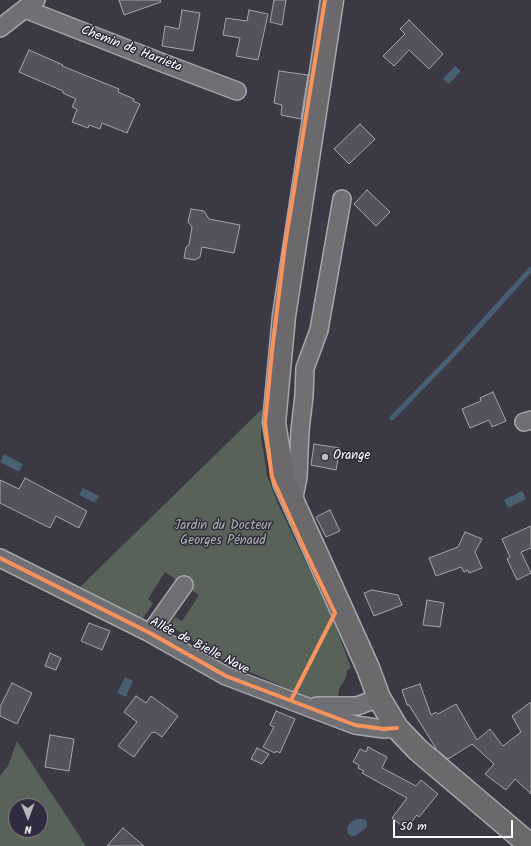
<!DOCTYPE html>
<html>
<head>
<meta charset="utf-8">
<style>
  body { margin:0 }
  #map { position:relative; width:531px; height:846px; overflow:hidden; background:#3b3944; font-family:Kalam,sans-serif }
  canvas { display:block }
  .north { position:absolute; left:8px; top:798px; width:40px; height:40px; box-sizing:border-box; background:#2f2a3d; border:1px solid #827f8b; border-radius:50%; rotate:179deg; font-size:11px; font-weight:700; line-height:16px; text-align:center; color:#fff }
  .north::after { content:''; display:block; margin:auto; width:14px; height:18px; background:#bababe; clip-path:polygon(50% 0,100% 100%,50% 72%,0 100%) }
  .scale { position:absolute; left:393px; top:820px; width:120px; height:18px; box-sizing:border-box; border:2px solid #fff; border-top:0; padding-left:5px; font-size:12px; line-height:14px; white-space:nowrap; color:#fff; -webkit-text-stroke:3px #2f2a3d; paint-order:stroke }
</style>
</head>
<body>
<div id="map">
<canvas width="531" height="846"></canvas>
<div class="north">N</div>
<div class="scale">50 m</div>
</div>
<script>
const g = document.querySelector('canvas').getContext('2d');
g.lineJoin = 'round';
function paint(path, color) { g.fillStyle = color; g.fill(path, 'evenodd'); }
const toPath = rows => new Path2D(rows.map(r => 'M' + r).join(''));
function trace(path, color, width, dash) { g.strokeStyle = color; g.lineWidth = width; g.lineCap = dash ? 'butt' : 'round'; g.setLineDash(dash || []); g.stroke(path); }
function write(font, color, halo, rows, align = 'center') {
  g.font = font + ' Kalam,sans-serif'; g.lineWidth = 3; g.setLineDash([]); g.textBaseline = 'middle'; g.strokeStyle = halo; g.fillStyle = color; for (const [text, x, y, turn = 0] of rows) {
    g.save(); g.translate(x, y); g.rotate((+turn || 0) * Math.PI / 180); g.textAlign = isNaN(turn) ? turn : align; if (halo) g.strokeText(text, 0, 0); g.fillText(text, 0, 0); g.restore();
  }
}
paint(toPath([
  [262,409,261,436,267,475,277,502,332,617,351,668,347,670,346,677,343,683,339,689,338,696,329,700,317,700,304,696,214,656,170,625,175,617,182,621,199,595,165,572,148,599,153,603,143,618,80,587],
  [17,741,86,846,0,846,0,776,8,766],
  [16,806,40,806,40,830,16,830]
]), '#596259');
paint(toPath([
  [455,66,461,71,449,84,443,79],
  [4,454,23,464,19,472,0,462],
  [83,488,99,496,95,503,79,495],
  [522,491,526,499,508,508,504,500],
  [125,677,133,681,126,697,117,693],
  [357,819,361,819,366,820,367,823,367,827,355,836,352,836,348,834,347,830,348,826,351,822]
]), '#4a5e72');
trace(toPath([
  [392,418,454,354,531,269]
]), '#4a5e72', 5);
const building = toPath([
  [119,0,160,0,161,2,124,15,119,0],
  [274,0,286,0,282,25,270,22,274,0],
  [182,10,200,13,193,51,162,46,165,26,179,29,182,10],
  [249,10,268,14,258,60,236,56,240,38,223,35,226,18,247,21,249,10],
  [409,20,443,54,429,69,409,50,394,66,383,56,405,34,400,29,409,20],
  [29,50,63,65,62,66,119,89,118,92,134,99,133,101,140,104,127,133,102,123,100,129,89,125,88,128,72,122,77,109,72,107,76,99,63,93,63,91,19,72,29,50],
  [279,71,308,75,301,119,281,115,282,105,274,103,279,71],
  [360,124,375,139,349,164,334,149,360,124],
  [367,190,390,212,376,226,354,204,367,190],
  [191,209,204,211,209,219,240,225,234,253,202,247,200,257,195,260,184,258,186,247,189,245,192,227,188,222,191,209],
  [493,392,506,421,492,427,489,420,470,428,462,409,481,401,480,398,493,392],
  [314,444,340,448,336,470,311,465,314,444],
  [25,478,87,511,79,528,56,516,50,528,0,503,0,480,19,489,25,478],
  [330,510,340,531,326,537,316,517,330,510],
  [531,526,531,548,521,552,531,573,517,580,507,559,510,557,502,539,531,526],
  [465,532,482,539,475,552,482,568,469,573,468,570,464,572,461,567,436,576,429,558,458,547,465,532],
  [372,590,398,595,402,605,374,616,364,593,372,590],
  [427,600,444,603,440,627,423,625,427,600],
  [89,623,110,631,102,650,81,641,89,623],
  [50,653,61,658,56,670,45,666,50,653],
  [12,683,32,693,17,724,0,716,0,707,12,683],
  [420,684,431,715,436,712,438,714,456,704,477,740,490,729,503,746,521,732,512,716,531,702,531,794,515,779,506,790,485,774,494,764,472,744,448,759,437,750,409,705,407,705,402,690,420,684],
  [136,696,146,703,151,696,178,716,162,737,155,732,154,733,152,732,134,757,118,746,137,722,124,712,136,696],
  [276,711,295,719,280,753,276,751,275,753,263,747,274,727,270,725,276,711],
  [50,735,74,739,69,771,45,767,50,735],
  [368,747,387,757,382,768,416,786,421,780,438,794,419,817,417,815,406,829,392,818,407,798,362,773,364,771,358,768,359,765,353,762,360,749,366,752,368,747],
  [257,748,269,754,262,764,251,759,257,748],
  [123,828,144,846,107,846,123,828]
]);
paint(building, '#53525d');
trace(building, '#a7a6ab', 1);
const minor = toPath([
  [25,9,163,63,237,91],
  [0,28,36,0],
  [524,422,531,420],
  [293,502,298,477,300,430,304,396,305,368,319,330,342,199],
  [0,558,150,633,226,676,355,725,384,729,397,728],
  [150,633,184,585],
  [317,706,357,706,379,698]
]);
const major = toPath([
  [332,0,284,316,274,423,284,482,341,608,368,668,379,698,397,728,418,750,524,840]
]);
trace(minor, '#a7a6ab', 20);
trace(major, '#a7a6ab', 25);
trace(minor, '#706f74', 17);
trace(major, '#6c696c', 22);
trace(toPath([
  [0,558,150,633,226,676,355,725,384,729,397,728],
  [291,700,335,613,304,548,272,477,265,423,272,351,285,245,325,0]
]), '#f8935d', 4);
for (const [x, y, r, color] of [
  [325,457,4,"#bababe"]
]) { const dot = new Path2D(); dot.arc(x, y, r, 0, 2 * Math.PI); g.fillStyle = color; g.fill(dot); trace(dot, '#2f2a3d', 1.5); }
write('13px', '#fff', '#2f2a3d', [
  ["Chemin de Harrieta",131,50,21],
  ["Allée de Bielle Nave",199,647,27]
]);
write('13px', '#fff', '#2f2a3d', [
  ["Orange",333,457]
], 'left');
write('13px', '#aeb4ae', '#2f2a3d', [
  ["Jardin du Docteur",223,527],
  ["Georges Pénaud",223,542]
]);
</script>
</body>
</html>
